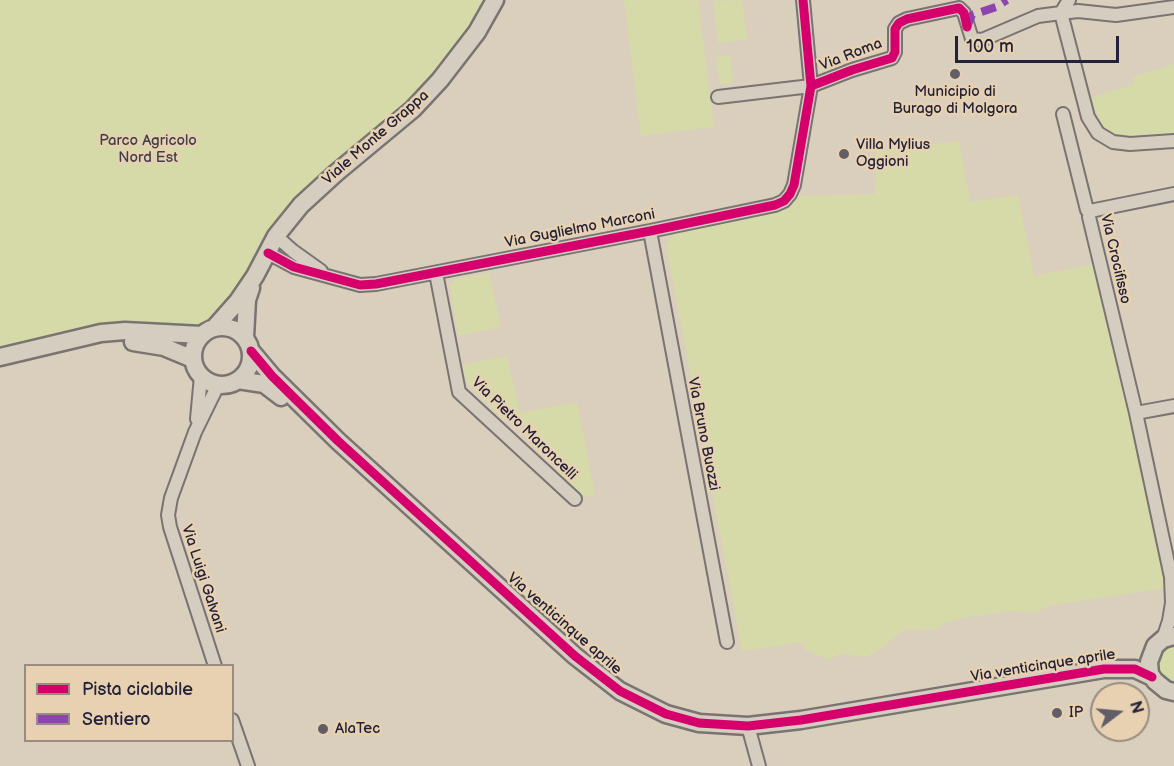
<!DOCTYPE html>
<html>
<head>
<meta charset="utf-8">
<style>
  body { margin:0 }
  #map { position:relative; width:1174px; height:766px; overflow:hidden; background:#dacebd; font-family:"Balsamiq Sans",sans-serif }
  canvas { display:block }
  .legend { position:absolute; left:24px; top:664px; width:210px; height:78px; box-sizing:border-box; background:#e7d1b0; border:2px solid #988b81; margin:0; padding:8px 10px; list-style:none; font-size:18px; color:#22223b }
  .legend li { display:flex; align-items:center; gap:12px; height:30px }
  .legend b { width:30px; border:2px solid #988b81 }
  .north { position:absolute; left:1090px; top:682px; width:60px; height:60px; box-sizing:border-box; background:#e7d1b0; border:2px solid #988b81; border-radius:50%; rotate:74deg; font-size:16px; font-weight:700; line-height:24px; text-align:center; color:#22223b }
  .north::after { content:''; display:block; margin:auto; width:21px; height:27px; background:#625e68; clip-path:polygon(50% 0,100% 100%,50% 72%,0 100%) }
  .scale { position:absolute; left:955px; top:36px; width:164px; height:27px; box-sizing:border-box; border:3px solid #22223b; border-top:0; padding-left:8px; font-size:18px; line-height:21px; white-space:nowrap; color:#22223b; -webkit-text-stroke:4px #e7d1b0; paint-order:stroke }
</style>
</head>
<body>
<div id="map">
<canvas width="1174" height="766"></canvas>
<ul class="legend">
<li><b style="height:8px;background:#d6006c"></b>Pista ciclabile</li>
<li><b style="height:8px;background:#8e44ad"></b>Sentiero</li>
</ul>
<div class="north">N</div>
<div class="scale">100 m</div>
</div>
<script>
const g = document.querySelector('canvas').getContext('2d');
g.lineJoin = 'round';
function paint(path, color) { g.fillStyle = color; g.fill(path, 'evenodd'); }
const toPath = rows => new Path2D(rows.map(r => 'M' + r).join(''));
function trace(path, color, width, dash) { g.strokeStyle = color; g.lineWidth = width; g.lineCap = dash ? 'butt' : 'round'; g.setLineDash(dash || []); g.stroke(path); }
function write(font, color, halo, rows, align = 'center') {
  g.font = font + ' "Balsamiq Sans",sans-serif'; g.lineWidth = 5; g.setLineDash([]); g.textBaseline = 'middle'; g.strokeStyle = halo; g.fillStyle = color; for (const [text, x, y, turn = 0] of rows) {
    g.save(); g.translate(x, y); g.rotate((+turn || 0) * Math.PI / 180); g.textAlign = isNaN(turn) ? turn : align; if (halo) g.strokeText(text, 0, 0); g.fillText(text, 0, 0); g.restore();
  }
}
paint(toPath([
  [0,0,491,0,430,84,355,150,219,319,196,328,0,349],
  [624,0,698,0,714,127,641,136],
  [742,0,747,39,718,43,713,1],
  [730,55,733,83,720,84,716,57],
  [1174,64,1174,134,1118,137,1102,125,1090,98,1134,84,1133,77],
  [959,141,970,202,1018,195,1034,276,1095,264,1124,377,1163,560,1165,588,1047,606,1036,613,1010,611,962,618,944,624,936,630,907,629,899,633,885,646,868,656,857,657,849,654,839,654,830,659,822,657,805,650,802,642,742,651,666,245,677,229,785,209,792,204,798,196,875,194,876,150],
  [489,273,501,327,458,336,450,285,455,279],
  [507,356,520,413,577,402,595,494,584,498,555,469,561,463,512,413,501,417,467,383,462,365],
  [1174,642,1174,684,1160,679,1153,662,1157,650]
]), '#d6daa9');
const street = toPath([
  [1174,7,1116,15,1078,11,1061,13,1088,117,1098,133,1113,142,1130,144,1174,141],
  [718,97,811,86,852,70,892,58,895,52,895,29,899,23,907,19,959,8,964,13,972,39,982,40,1038,16,1061,13,1069,0],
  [1063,114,1087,210,1090,211,1089,217,1136,413,1171,577,1172,603,1169,621,1163,639],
  [1090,211,1174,194],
  [650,231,727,642],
  [276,236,293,251,321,271],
  [268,253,294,267,360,285,376,284,650,231,775,205,784,201,790,194,794,185,811,86,803,0],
  [436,273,459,392,575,499],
  [1136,413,1174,406],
  [197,419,201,376],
  [215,666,170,527,168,515,171,498,195,432,218,385],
  [232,720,248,766],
  [748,726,759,766]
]);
const secondary = toPath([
  '193 356a29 29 0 1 1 58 0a29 29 0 1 1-58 0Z',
  [215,327,238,301,255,276,276,236,301,205,336,173,413,109,440,80,477,32,495,0],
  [245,337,247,300,251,288],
  [133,342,164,347,193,359],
  [251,351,272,376,338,441,575,656,620,691,666,714,699,723,748,726,801,720,1104,669,1135,669,1152,677],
  [0,357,101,333,125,331,202,335],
  [238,380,264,384,281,397],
  [1174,636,1163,639,1155,646,1149,662,1150,674,1155,681,1166,690,1174,692]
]);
trace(street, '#797471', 16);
trace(secondary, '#797471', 21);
trace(street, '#d6cdc1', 12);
trace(secondary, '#d6cdc1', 16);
trace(toPath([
  [967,27,972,15,996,7,1007,0]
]), '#8e44ad', 8, [15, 8]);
trace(toPath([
  [811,86,852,70,892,58,895,52,895,29,899,23,907,19,959,8,964,13,967,27],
  [268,253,294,267,360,285,376,284,650,231,775,205,784,201,790,194,794,185,811,86,803,0],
  [251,351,272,376,338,441,575,656,620,691,666,714,699,723,748,726,801,720,1104,669,1135,669,1152,677]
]), '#d6006c', 9);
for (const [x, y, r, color] of [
  [955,74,6,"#625e68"],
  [844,154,6,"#625e68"],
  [1057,713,6,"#625e68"],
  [323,729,6,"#625e68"]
]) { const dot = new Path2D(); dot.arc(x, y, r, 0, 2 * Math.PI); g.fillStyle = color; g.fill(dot); trace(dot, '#e7d1b0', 2); }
write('15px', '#22223b', '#e7d1b0', [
  ["Via Roma",851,55,-21],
  ["Viale Monte Grappa",376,138,-41],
  ["Via Guglielmo Marconi",580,229,-11],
  ["Via Crocifisso",1115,259,77],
  ["Via Pietro Maroncelli",524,429,44],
  ["Via Bruno Buozzi",703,434,79],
  ["Via Luigi Galvani",203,579,72],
  ["Via venticinque aprile",564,624,41],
  ["Via venticinque aprile",1043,666,-9]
]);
write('15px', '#22223b', '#e7d1b0', [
  ["Municipio di",955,92,"center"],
  ["Burago di Molgora",955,109,"center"],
  ["Villa Mylius",856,145],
  ["Oggioni",856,162],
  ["IP",1069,713],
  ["AlaTec",335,729]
], 'left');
write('15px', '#3d3f49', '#e7d1b0', [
  ["Parco Agricolo",148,141],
  ["Nord Est",148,158]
]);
</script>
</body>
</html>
